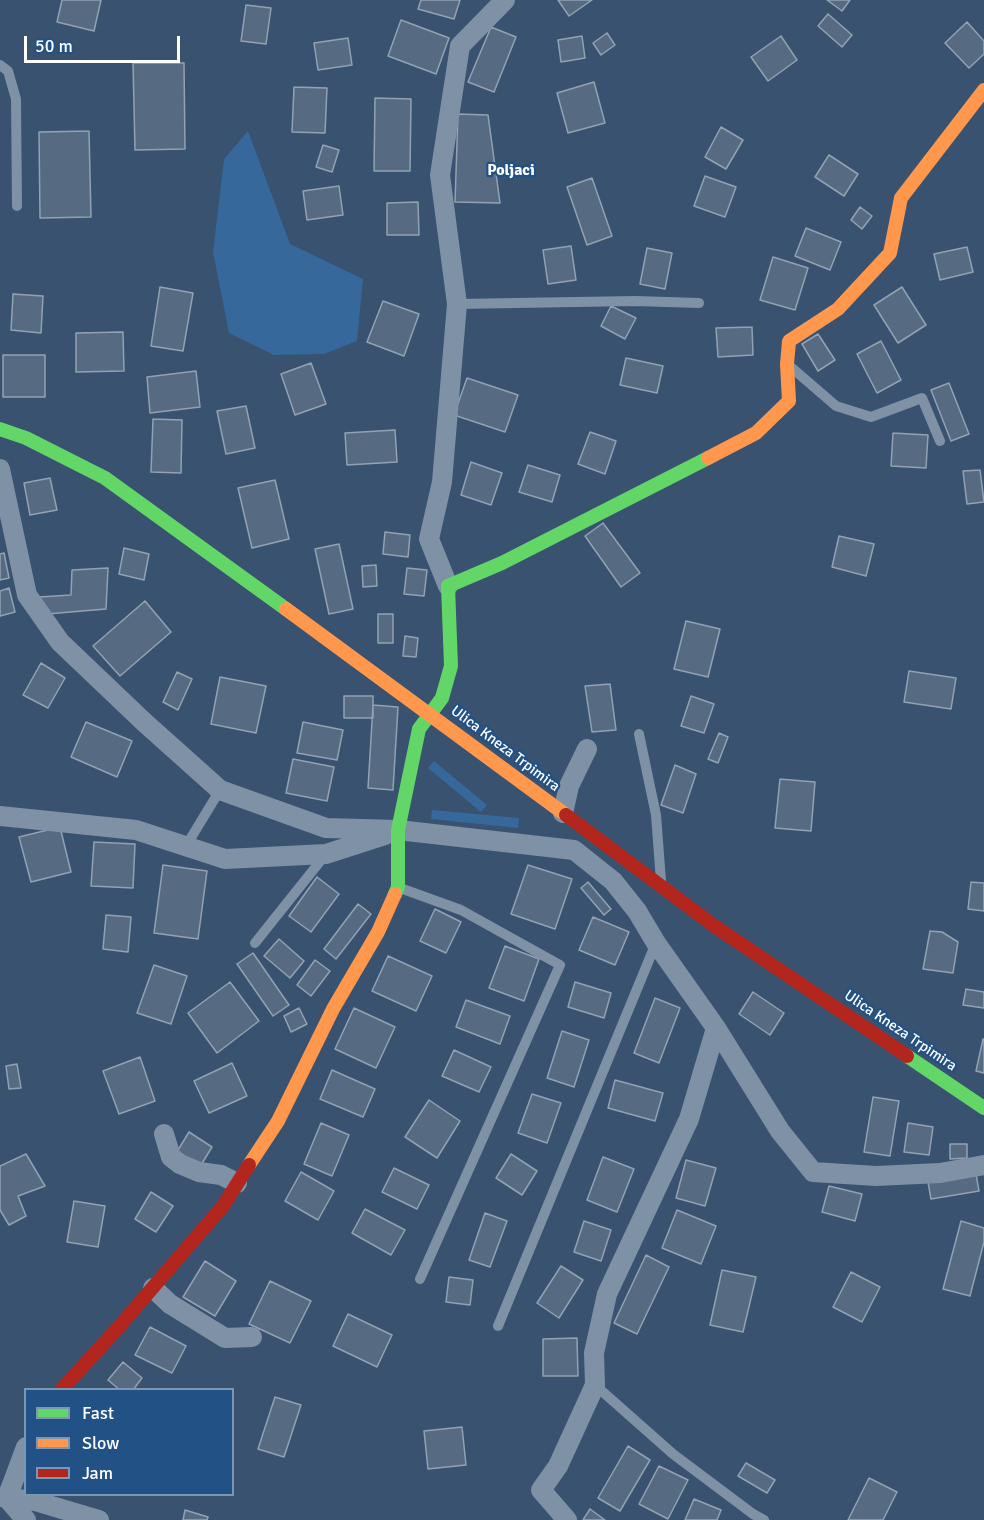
<!DOCTYPE html>
<html>
<head>
<meta charset="utf-8">
<style>
  body { margin:0 }
  #map { position:relative; width:984px; height:1520px; overflow:hidden; background:#385270; font-family:Signika,sans-serif }
  canvas { display:block }
  .legend { position:absolute; left:24px; top:1388px; width:210px; height:108px; box-sizing:border-box; background:#225186; border:2px solid #7a97b6; margin:0; padding:8px 10px; list-style:none; font-size:18px; color:#fff }
  .legend li { display:flex; align-items:center; gap:12px; height:30px }
  .legend b { width:30px; border:2px solid #7a97b6 }
  .scale { position:absolute; left:24px; top:36px; width:156px; height:27px; box-sizing:border-box; border:3px solid #fff; border-top:0; padding-left:8px; font-size:18px; line-height:21px; white-space:nowrap; color:#fff; -webkit-text-stroke:4px #225186; paint-order:stroke }
</style>
</head>
<body>
<div id="map">
<canvas width="984" height="1520"></canvas>
<ul class="legend">
<li><b style="height:8px;background:#63d668"></b>Fast</li>
<li><b style="height:8px;background:#ff974d"></b>Slow</li>
<li><b style="height:8px;background:#b3261e"></b>Jam</li>
</ul>
<div class="scale">50 m</div>
</div>
<script>
const g = document.querySelector('canvas').getContext('2d');
g.lineJoin = 'round';
function paint(path, color) { g.fillStyle = color; g.fill(path, 'evenodd'); }
const toPath = rows => new Path2D(rows.map(r => 'M' + r).join(''));
function trace(path, color, width, dash) { g.strokeStyle = color; g.lineWidth = width; g.lineCap = dash ? 'butt' : 'round'; g.setLineDash(dash || []); g.stroke(path); }
function write(font, color, halo, rows, align = 'center') {
  g.font = font + ' Signika,sans-serif'; g.lineWidth = 4.5; g.setLineDash([]); g.textBaseline = 'middle'; g.strokeStyle = halo; g.fillStyle = color; for (const [text, x, y, turn = 0] of rows) {
    g.save(); g.translate(x, y); g.rotate((+turn || 0) * Math.PI / 180); g.textAlign = isNaN(turn) ? turn : align; if (halo) g.strokeText(text, 0, 0); g.fillText(text, 0, 0); g.restore();
  }
}
paint(toPath([
  [248,131,290,244,363,279,357,341,324,354,274,355,229,333,213,252,224,159],
  [434,761,487,805,481,812,428,768],
  [432,810,519,818,518,828,431,819]
]), '#36689c');
const building = toPath([
  [62,0,101,0,94,31,57,22,62,0],
  [421,0,460,0,454,19,418,9,421,0],
  [558,0,592,0,569,16,558,0],
  [827,0,850,0,842,11,827,0],
  [246,5,271,8,266,44,241,41,246,5],
  [828,14,852,35,842,47,818,26,828,14],
  [401,20,449,38,436,74,388,56,401,20],
  [967,22,984,41,984,54,969,68,945,43,967,22],
  [491,27,516,37,494,92,468,82,491,27],
  [607,33,615,45,601,55,593,43,607,33],
  [582,36,585,58,561,62,558,40,582,36],
  [781,36,797,60,768,81,751,57,781,36],
  [348,38,352,65,318,70,314,43,348,38],
  [133,63,184,63,185,149,135,150,133,63],
  [594,82,605,123,568,133,557,93,594,82],
  [294,87,327,88,325,133,292,132,294,87],
  [375,98,411,99,410,171,374,171,375,98],
  [458,114,488,115,500,203,455,202,458,114],
  [721,127,743,140,726,169,705,157,721,127],
  [89,131,91,217,40,218,39,132,89,131],
  [323,145,339,150,332,172,316,167,323,145],
  [829,155,858,174,844,196,815,177,829,155],
  [705,176,736,187,725,217,694,206,705,176],
  [592,178,612,236,587,245,567,187,592,178],
  [339,186,343,215,307,220,303,191,339,186],
  [418,202,419,235,387,235,387,203,418,202],
  [860,207,872,216,862,229,851,220,860,207],
  [806,228,841,242,830,270,795,256,806,228],
  [571,246,576,280,548,284,543,250,571,246],
  [967,247,973,272,940,280,934,254,967,247],
  [647,248,672,253,665,289,640,284,647,248],
  [773,257,808,268,795,310,760,300,773,257],
  [160,287,193,293,183,351,151,346,160,287],
  [902,287,926,325,898,343,874,305,902,287],
  [13,294,43,296,41,333,11,330,13,294],
  [383,301,419,314,404,356,367,342,383,301],
  [611,306,636,318,625,339,601,326,611,306],
  [752,327,753,355,718,357,716,328,752,327],
  [123,332,124,371,76,372,76,333,123,332],
  [818,334,835,360,818,371,802,344,818,334],
  [881,341,901,380,877,393,857,354,881,341],
  [3,355,45,355,45,397,3,397,3,355],
  [626,358,663,366,657,393,620,385,626,358],
  [311,363,326,404,295,415,281,374,311,363],
  [196,371,200,407,150,413,147,377,196,371],
  [467,378,518,395,505,432,454,415,467,378],
  [949,383,969,434,951,441,931,390,949,383],
  [246,406,255,448,226,454,217,411,246,406],
  [153,419,182,420,181,473,151,472,153,419],
  [395,430,397,462,347,465,345,433,395,430],
  [590,432,616,441,605,474,578,464,590,432],
  [893,433,928,435,926,468,891,466,893,433],
  [471,462,502,473,491,505,461,495,471,462],
  [528,465,560,475,552,502,519,492,528,465],
  [980,470,984,502,967,504,963,471,980,470],
  [50,478,57,510,30,515,24,483,50,478],
  [275,480,289,539,252,548,238,488,275,480],
  [603,523,640,573,621,587,585,536,603,523],
  [385,532,410,535,408,557,383,554,385,532],
  [839,536,874,544,866,576,832,567,839,536],
  [339,544,353,609,329,614,315,549,339,544],
  [124,548,149,554,144,580,119,574,124,548],
  [4,553,9,578,0,580,0,554,4,553],
  [376,565,377,586,363,587,362,566,376,565],
  [108,568,106,609,47,614,39,597,71,595,72,570,108,568],
  [407,568,427,570,424,596,404,594,407,568],
  [9,588,15,612,0,616,0,591,9,588],
  [145,601,171,632,120,676,93,646,145,601],
  [378,614,393,614,393,643,378,643,378,614],
  [686,621,720,629,708,677,674,669,686,621],
  [405,636,418,638,416,657,403,656,405,636],
  [41,663,65,678,48,708,23,695,41,663],
  [909,671,956,678,951,709,904,702,909,671],
  [177,672,192,679,178,710,163,702,177,672],
  [220,677,266,686,256,733,211,724,220,677],
  [610,684,616,730,592,732,585,686,610,684],
  [344,696,373,696,373,718,344,718,344,696],
  [691,696,714,704,704,733,681,726,691,696],
  [373,705,398,707,393,790,368,788,373,705],
  [86,722,132,741,117,777,71,757,86,722],
  [303,722,343,730,337,760,297,753,303,722],
  [719,733,728,737,718,763,708,759,719,733],
  [293,759,334,767,327,801,286,793,293,759],
  [675,765,696,774,683,813,661,805,675,765],
  [780,779,815,782,811,831,775,828,780,779],
  [60,827,71,872,31,882,19,837,60,827],
  [94,842,135,844,133,888,91,886,94,842],
  [163,865,207,871,198,939,154,933,163,865],
  [528,865,572,879,555,929,511,914,528,865],
  [317,877,339,894,311,932,289,916,317,877],
  [588,882,611,909,604,915,581,888,588,882],
  [971,882,984,883,984,911,968,909,971,882],
  [358,904,371,914,336,959,324,949,358,904],
  [435,909,461,922,446,953,420,941,435,909],
  [106,915,131,917,128,952,103,949,106,915],
  [593,917,629,932,615,965,579,950,593,917],
  [930,931,942,932,958,942,953,973,923,969,930,931],
  [279,939,304,961,290,978,264,956,279,939],
  [505,946,539,959,524,1001,489,988,505,946],
  [253,953,289,1005,273,1016,237,964,253,953],
  [388,956,432,976,416,1011,372,991,388,956],
  [315,960,330,971,311,996,297,985,315,960],
  [154,965,187,976,171,1024,137,1013,154,965],
  [230,982,259,1021,217,1053,188,1013,230,982],
  [575,982,611,993,604,1018,568,1007,575,982],
  [966,989,984,992,984,1008,963,1005,966,989],
  [753,992,784,1013,770,1035,739,1014,753,992],
  [655,998,680,1008,659,1063,634,1053,655,998],
  [466,1000,510,1016,500,1044,456,1027,466,1000],
  [299,1008,307,1024,291,1032,284,1016,299,1008],
  [354,1008,395,1027,376,1068,335,1049,354,1008],
  [562,1031,589,1040,574,1087,547,1078,562,1031],
  [983,1039,984,1039,984,1073,976,1071,983,1039],
  [454,1050,491,1067,479,1092,442,1076,454,1050],
  [140,1057,155,1101,119,1114,103,1071,140,1057],
  [232,1063,247,1096,209,1113,194,1081,232,1063],
  [17,1064,21,1088,9,1089,6,1066,17,1064],
  [332,1070,375,1089,363,1117,320,1099,332,1070],
  [615,1080,663,1093,655,1121,608,1108,615,1080],
  [532,1094,561,1103,547,1143,518,1133,532,1094],
  [873,1097,899,1101,890,1156,864,1152,873,1097],
  [429,1100,460,1121,437,1158,405,1137,429,1100],
  [321,1123,349,1135,332,1176,304,1164,321,1123],
  [908,1123,933,1127,929,1155,904,1152,908,1123],
  [189,1132,212,1147,198,1170,175,1155,189,1132],
  [950,1144,967,1144,967,1158,950,1159,950,1144],
  [26,1154,45,1186,18,1196,26,1216,9,1225,0,1210,0,1166,26,1154],
  [511,1154,537,1171,522,1195,496,1178,511,1154],
  [603,1157,634,1169,617,1212,587,1200,603,1157],
  [686,1160,716,1168,705,1206,676,1198,686,1160],
  [394,1168,429,1185,417,1209,382,1192,394,1168],
  [301,1172,334,1191,318,1220,285,1201,301,1172],
  [976,1174,979,1191,931,1199,928,1182,976,1174],
  [829,1186,862,1194,855,1221,822,1212,829,1186],
  [151,1192,173,1206,156,1232,135,1219,151,1192],
  [74,1201,105,1206,98,1247,67,1242,74,1201],
  [365,1209,405,1230,391,1255,352,1233,365,1209],
  [677,1210,716,1226,701,1264,662,1248,677,1210],
  [485,1213,507,1221,490,1267,469,1260,485,1213],
  [584,1221,611,1230,601,1261,574,1252,584,1221],
  [961,1221,984,1228,984,1242,970,1296,943,1289,961,1221],
  [646,1255,669,1267,637,1334,614,1323,646,1255],
  [205,1261,236,1281,215,1316,183,1297,205,1261],
  [561,1266,583,1280,559,1318,537,1303,561,1266],
  [722,1270,756,1277,743,1332,710,1325,722,1270],
  [851,1272,880,1287,862,1322,833,1307,851,1272],
  [449,1277,473,1280,470,1305,446,1302,449,1277],
  [270,1281,311,1301,290,1343,249,1324,270,1281],
  [348,1314,392,1335,377,1367,333,1346,348,1314],
  [150,1327,186,1346,172,1373,135,1355,150,1327],
  [577,1338,578,1376,543,1376,543,1339,577,1338],
  [123,1362,142,1378,133,1390,120,1390,108,1380,123,1362],
  [275,1397,301,1405,284,1457,258,1449,275,1397],
  [462,1427,466,1465,428,1469,424,1431,462,1427],
  [628,1446,650,1460,620,1511,598,1498,628,1446],
  [746,1463,775,1480,767,1493,738,1476,746,1463],
  [659,1466,688,1480,668,1519,639,1504,659,1466],
  [869,1478,897,1492,883,1520,848,1520,869,1478],
  [694,1499,721,1510,717,1520,685,1520,694,1499],
  [590,1509,605,1520,583,1520,590,1509],
  [185,1510,208,1517,207,1520,183,1520,185,1510]
]);
paint(building, '#566b82');
trace(building, '#93a2b3', 1.5);
trace(toPath([
  [0,65,8,71,16,99,17,206],
  [457,304,635,301,699,303],
  [792,368,836,406,871,417,922,398,940,441],
  [639,734,656,815,661,881],
  [186,846,220,790],
  [400,888,461,910,560,965,420,1279],
  [255,943,326,854],
  [498,1326,656,943],
  [595,1385,673,1454,753,1514,764,1520]
]), '#7f91a5', 10);
trace(toPath([
  [0,469,27,595,60,642,144,722,220,790,326,828,398,830,574,850,613,881,637,911,656,943,716,1028,780,1131,813,1172,876,1176,940,1173,984,1165],
  [448,586,429,539,442,482,457,304,440,175,460,46,505,0],
  [563,813,569,786,587,749],
  [0,816,136,830,225,859,326,854,385,835],
  [164,1134,171,1157,180,1164,199,1172,221,1175,237,1183],
  [153,1288,170,1304,225,1338,252,1337],
  [0,1497,35,1501,99,1520],
  [7,1498,26,1447],
  [7,1498,26,1520],
  [567,1520,541,1490,558,1466,595,1385,594,1353,607,1294,689,1119,716,1028]
]), '#7f91a5', 20);
trace(toPath([
  [0,429,26,438,105,478,286,609],
  [395,894,398,887,398,830,419,729,442,698,451,666,448,586,502,563,708,458],
  [907,1056,984,1108]
]), '#63d668', 14);
trace(toPath([
  [708,458,756,433,789,401,787,364,789,341,838,309,890,253,901,198,984,90],
  [286,609,566,815],
  [249,1165,278,1121,333,1009,378,932,395,894]
]), '#ff974d', 14);
trace(toPath([
  [566,815,713,925,907,1056],
  [61,1390,118,1328,223,1206,249,1165]
]), '#b3261e', 14);
write('15px', '#fff', '#225186', [
  ["Ulica Kneza Trpimira",505,749,37],
  ["Ulica Kneza Trpimira",900,1031,34]
]);
write('bold 16px', '#fff', '#225186', [
  ["Poljaci",511,171]
]);
</script>
</body>
</html>
